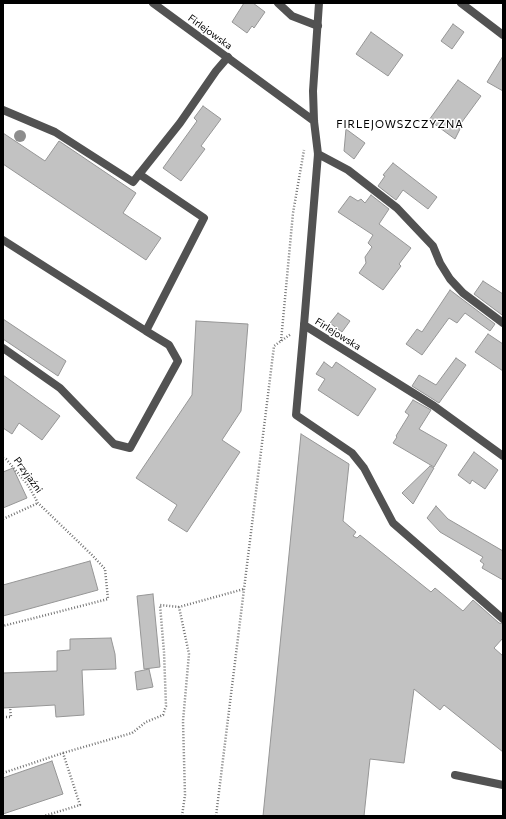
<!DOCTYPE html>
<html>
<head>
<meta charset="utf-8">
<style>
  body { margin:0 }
  #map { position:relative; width:506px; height:819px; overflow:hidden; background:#fff; font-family:Commissioner,sans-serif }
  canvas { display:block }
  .frame { position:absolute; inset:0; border:4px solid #000; pointer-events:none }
</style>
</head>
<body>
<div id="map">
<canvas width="506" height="819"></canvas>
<div class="frame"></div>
</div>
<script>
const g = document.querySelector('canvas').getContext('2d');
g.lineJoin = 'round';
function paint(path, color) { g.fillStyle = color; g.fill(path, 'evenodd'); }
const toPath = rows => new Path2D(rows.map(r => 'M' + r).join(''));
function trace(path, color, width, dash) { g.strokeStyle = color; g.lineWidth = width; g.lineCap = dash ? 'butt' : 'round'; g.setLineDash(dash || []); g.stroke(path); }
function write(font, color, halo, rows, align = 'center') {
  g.font = font + ' Commissioner,sans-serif'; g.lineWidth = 3; g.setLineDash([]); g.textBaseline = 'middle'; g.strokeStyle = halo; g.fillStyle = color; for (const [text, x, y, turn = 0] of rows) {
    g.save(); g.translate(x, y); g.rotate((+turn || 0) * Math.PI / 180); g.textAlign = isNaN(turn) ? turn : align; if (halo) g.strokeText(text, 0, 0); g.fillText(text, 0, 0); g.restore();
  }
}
const building = toPath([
  [244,3,253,3,265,12,254,28,252,26,247,33,232,22,244,3],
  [453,24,464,32,452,49,441,41,453,24],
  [371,32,403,55,388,76,356,54,371,32],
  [503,56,503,91,487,82,503,56],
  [458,80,481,96,459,126,461,127,455,139,429,120,458,80],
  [203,106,221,119,201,146,205,149,181,181,163,168,197,121,194,118,203,106],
  [346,129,365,143,354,159,344,151,346,129],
  [3,133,45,161,59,141,136,193,123,213,161,238,146,260,3,164,3,133],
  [393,163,437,197,428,209,403,190,396,200,378,186,385,176,383,175,393,163],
  [371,195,389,209,379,224,411,248,399,264,401,266,383,290,359,273,366,263,365,257,372,247,368,243,373,235,338,212,350,196,358,201,361,199,365,203,371,195],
  [483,281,503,294,503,313,502,315,474,294,483,281],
  [450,290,495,324,490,331,465,313,457,323,449,318,422,355,406,344,417,329,422,332,450,290],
  [338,313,350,321,342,332,330,323,338,313],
  [3,319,66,361,58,376,3,339,3,319],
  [196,321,248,324,241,411,222,440,240,452,187,532,168,520,177,505,136,478,192,395,196,321],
  [488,334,503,344,503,371,475,352,488,334],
  [456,358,466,365,439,403,412,386,419,375,436,385,456,358],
  [324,362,332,368,336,362,376,389,358,416,318,390,325,379,316,374,324,362],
  [3,375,60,416,42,440,19,423,12,434,3,428,3,375],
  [413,400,431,410,419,429,447,445,434,467,393,443,397,437,396,436,409,415,405,412,413,400],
  [301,434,349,464,343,521,356,532,353,536,357,538,360,535,431,592,435,588,463,611,473,600,499,623,503,624,503,638,494,648,503,656,503,752,444,705,440,710,414,689,404,763,370,759,364,816,263,816,301,434],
  [474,452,498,470,485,489,472,480,470,484,458,475,474,452],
  [430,466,434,468,413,504,402,493,430,466],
  [13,468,27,498,3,508,3,472,13,468],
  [436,506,448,519,503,551,503,580,482,568,484,564,480,561,483,557,440,532,427,518,436,506],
  [90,561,98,590,3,616,3,585,90,561],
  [153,594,160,667,144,669,137,596,153,594],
  [111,638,115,654,116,669,82,670,84,715,56,717,55,705,3,708,3,673,57,671,57,651,70,650,70,639,111,638],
  [149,669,153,687,137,690,135,672,149,669],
  [52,761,63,794,3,814,3,778,52,761]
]);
paint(building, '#c2c2c2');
trace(building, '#969696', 1);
trace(toPath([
  [281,341,293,213,304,150],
  [3,458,6,459,28,485,38,503,92,555,105,569,108,599,3,626],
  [3,519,38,503],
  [3,717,11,717,10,707],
  [63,753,132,733,146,722,163,715,166,706,164,652,160,605,179,607],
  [3,773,63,753,80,805,44,816],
  [182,816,185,795,183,721,189,654,179,607,244,589],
  [216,816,274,346,291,334]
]), '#747474', 2.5, [1, 2]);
trace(toPath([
  [278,3,292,16,318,26],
  [3,110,55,132,133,182,180,123,216,71,228,57],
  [3,240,146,331,204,218,139,174],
  [304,325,296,415,352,453,364,468,393,523,503,619],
  [3,348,60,388,114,444,130,448,178,361,169,345,146,331],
  [455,775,503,785]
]), '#525252', 8);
trace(toPath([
  [153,3,314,121],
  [319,3,313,91,314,121,318,154,304,325,434,406,503,456],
  [461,3,503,35],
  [318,154,348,170,397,208,433,246,440,263,450,279,463,293,503,323]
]), '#525252', 8);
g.fillStyle = '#8d8d8d';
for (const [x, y] of [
  [20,136]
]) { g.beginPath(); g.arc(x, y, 6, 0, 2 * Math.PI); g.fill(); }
write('10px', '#000', '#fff', [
  ["Firlejowska",210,32,36],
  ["Firlejowska",338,334,32],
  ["Przyjaźni",28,475,54]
]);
g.letterSpacing = '1px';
write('11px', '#000', '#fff', [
  ["FIRLEJOWSZCZYZNA",400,124]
]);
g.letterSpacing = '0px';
</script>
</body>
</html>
